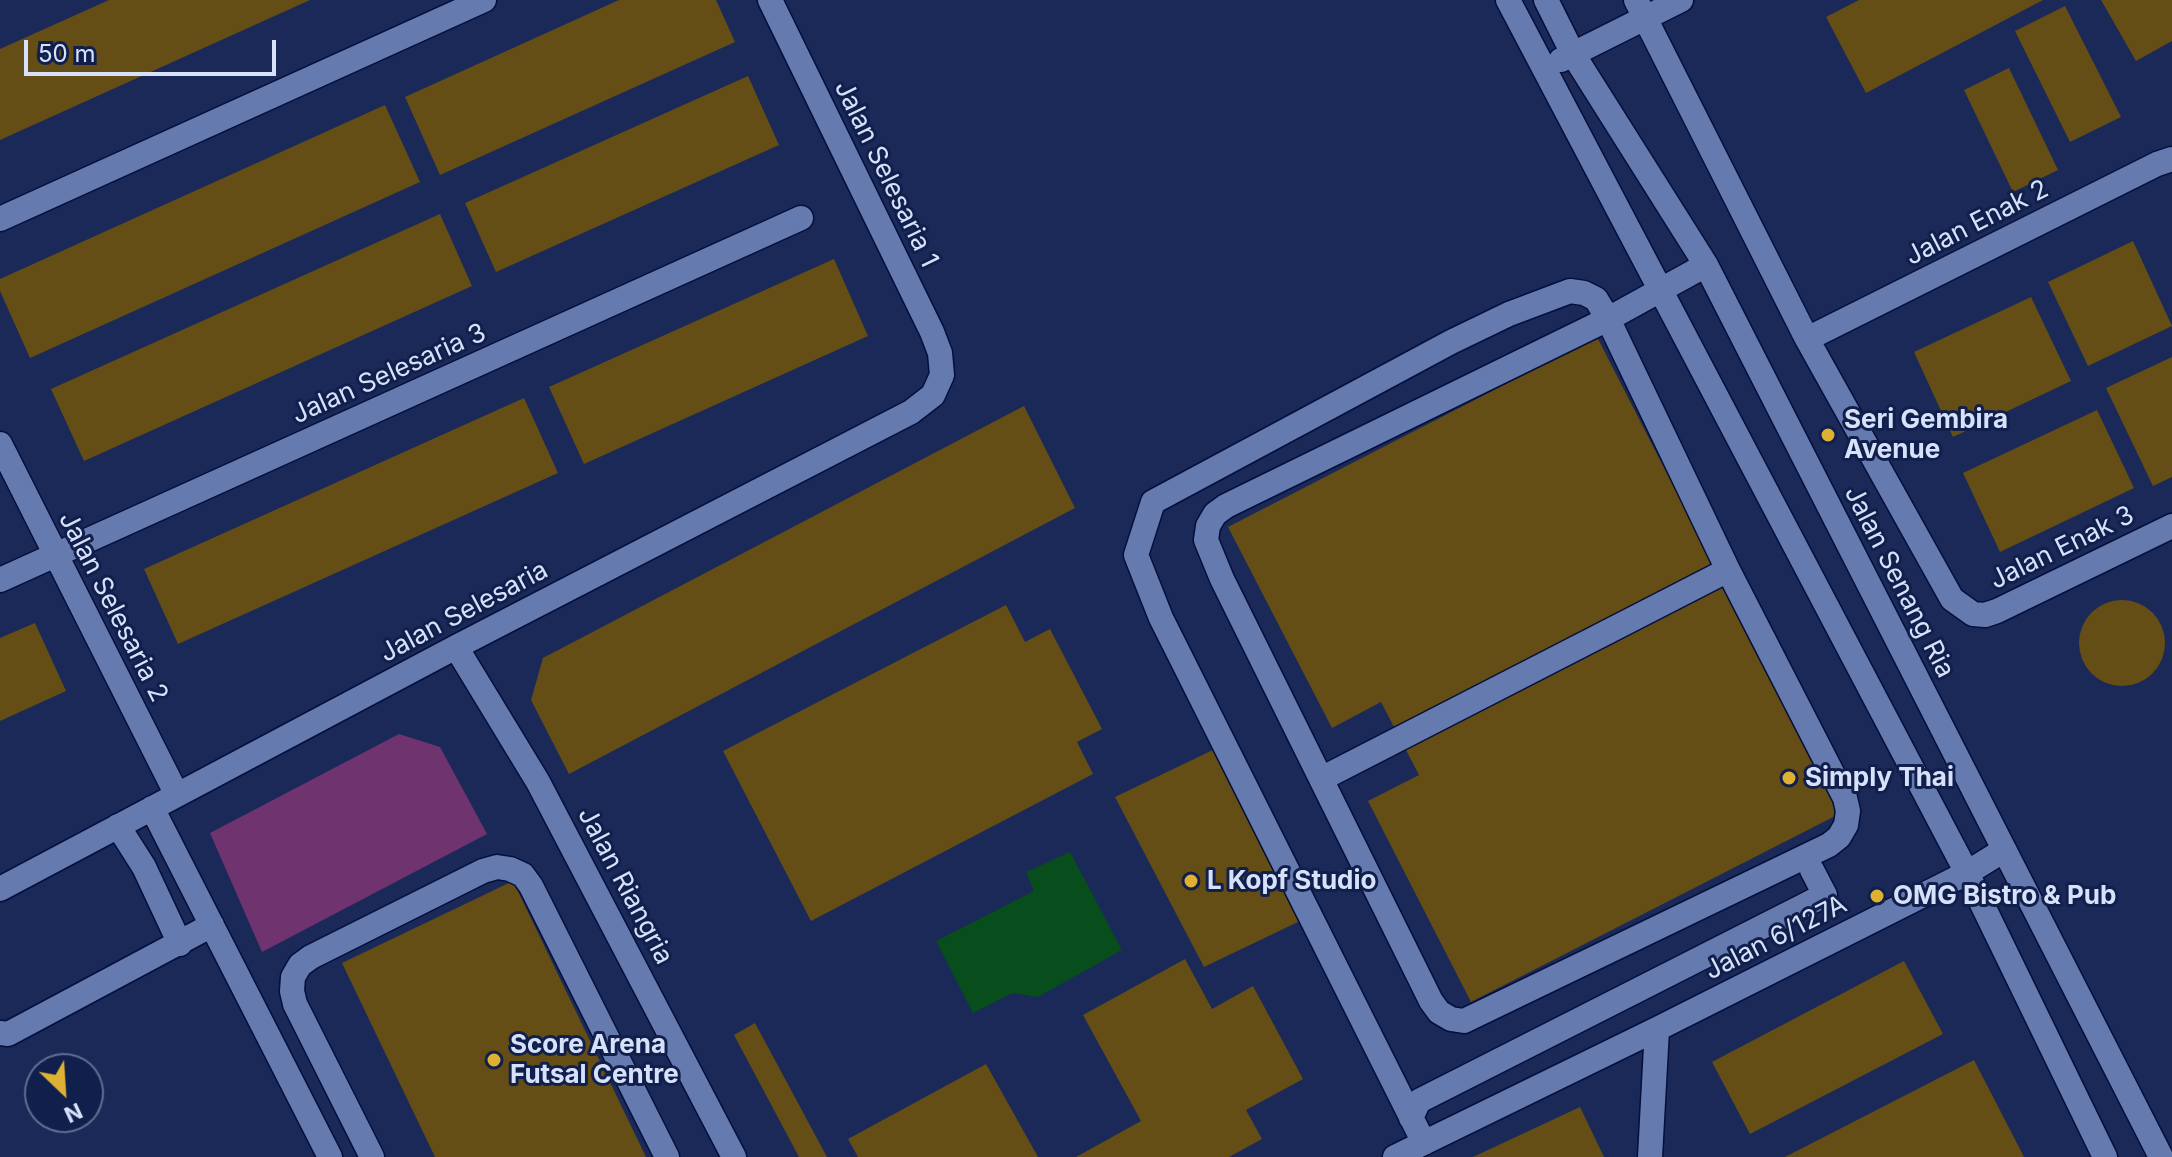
<!DOCTYPE html>
<html>
<head>
<meta charset="utf-8">
<style>
  body { margin:0 }
  #map { position:relative; width:2172px; height:1157px; overflow:hidden; background:#1a2958; font-family:Inter,sans-serif }
  canvas { display:block }
  .north { position:absolute; left:24px; top:1053px; width:80px; height:80px; box-sizing:border-box; background:#111f4c; border:2px solid #606d92; border-radius:50%; rotate:155deg; font-size:22px; font-weight:700; line-height:32px; text-align:center; color:#d7e2fa }
  .north::after { content:''; display:block; margin:auto; width:28px; height:36px; background:#dfb133; clip-path:polygon(50% 0,100% 100%,50% 72%,0 100%) }
  .scale { position:absolute; left:24px; top:40px; width:252px; height:36px; box-sizing:border-box; border:4px solid #d7e2fa; border-top:0; padding-left:10px; font-size:24px; line-height:28px; white-space:nowrap; color:#d7e2fa; -webkit-text-stroke:6px #111f4c; paint-order:stroke }
</style>
</head>
<body>
<div id="map">
<canvas width="2172" height="1157"></canvas>
<div class="north">N</div>
<div class="scale">50 m</div>
</div>
<script>
const g = document.querySelector('canvas').getContext('2d');
g.lineJoin = 'round';
function paint(path, color) { g.fillStyle = color; g.fill(path, 'evenodd'); }
const toPath = rows => new Path2D(rows.map(r => 'M' + r).join(''));
function trace(path, color, width, dash) { g.strokeStyle = color; g.lineWidth = width; g.lineCap = dash ? 'butt' : 'round'; g.setLineDash(dash || []); g.stroke(path); }
function write(font, color, halo, rows, align = 'center') {
  g.font = font + ' Inter,sans-serif'; g.lineWidth = 6; g.setLineDash([]); g.textBaseline = 'middle'; g.strokeStyle = halo; g.fillStyle = color; for (const [text, x, y, turn = 0] of rows) {
    g.save(); g.translate(x, y); g.rotate((+turn || 0) * Math.PI / 180); g.textAlign = isNaN(turn) ? turn : align; if (halo) g.strokeText(text, 0, 0); g.fillText(text, 0, 0); g.restore();
  }
}
paint(toPath([
  [399,734,440,747,487,834,262,952,210,833]
]), '#6f336f');
paint(toPath([
  [1070,852,1122,950,1038,997,1013,993,973,1013,936,941,1034,891,1026,872]
]), '#084e1c');
paint(toPath([
  [109,0,310,0,0,140,0,49],
  [619,0,716,0,735,42,440,175,405,97],
  [1859,0,2043,0,1866,93,1826,17],
  [2101,0,2172,0,2172,41,2136,61],
  [2065,6,2121,117,2070,142,2015,31],
  [2009,68,2058,170,2013,192,1964,90],
  [748,76,779,145,496,272,465,203],
  [385,105,420,182,30,358,0,291,0,279],
  [440,214,472,286,84,461,51,389],
  [2133,241,2172,326,2088,366,2048,282],
  [834,259,868,336,584,464,549,387],
  [2031,297,2071,381,1953,437,1914,352],
  [1597,337,1841,813,1471,1002,1368,801,1419,775,1381,702,1332,728,1228,527],
  [2172,357,2172,477,2153,486,2106,388],
  [524,398,558,473,178,644,144,569],
  [1024,406,1075,508,569,774,531,700,543,658],
  [2097,410,2134,488,2000,552,1963,473],
  '2079 643a43 43 0 1 1 86 0a43 43 0 1 1-86 0Z',
  [1006,605,1025,642,1050,629,1102,729,1077,742,1093,774,811,921,723,751],
  [35,623,66,691,0,721,0,638],
  [1215,749,1300,921,1204,967,1115,797],
  [513,881,646,1157,435,1157,342,963],
  [1185,959,1212,1009,1253,986,1303,1079,1246,1110,1262,1139,1229,1157,1076,1157,1141,1121,1083,1015],
  [1904,961,1943,1034,1750,1134,1712,1062],
  [755,1023,827,1157,799,1157,734,1035],
  [1974,1060,2024,1157,1785,1157],
  [986,1064,1038,1157,858,1157,848,1139],
  [1580,1107,1604,1157,1473,1157]
]), '#644e15');
const minor = toPath([
  [1508,0,1967,873,2105,1157],
  [1546,0,1573,54,1706,265,2161,1157],
  [1636,0,1807,339,1952,599,1973,614,1985,615,1997,611,2172,526],
  [1561,60,1681,0],
  [0,219,484,0],
  [1608,319,1728,570,1845,798,1848,811,1846,825,1839,837,1829,845,1464,1021,1451,1019,1439,1012,1431,1001,1222,579,1206,540,1208,526,1215,514,1226,506,1608,319],
  [1807,339,2157,164,2172,159],
  [0,444,177,795],
  [0,580,801,218],
  [456,647,538,782,734,1157],
  [1321,779,1728,570],
  [152,808,330,1157],
  [118,826,144,867,180,944],
  [0,889,456,647,911,412,933,395,942,375,940,353,932,332,770,0],
  [0,1033,8,1034,212,925],
  [1411,1118,1419,1101,1825,895,1812,870],
  [1424,1143,1161,618,1136,555,1153,502,1451,342,1509,314,1570,291,1584,293,1596,299,1608,319,1706,265],
  [372,1157,295,1004,292,991,293,977,300,965,311,957,483,871,497,867,510,869,523,875,531,886,667,1157],
  [1395,1157,1657,1029,1967,873,2004,850],
  [1650,1157,1657,1029]
]);
trace(minor, '#050f3b', 27);
trace(minor, '#657aaf', 24);
for (const [x, y, r, color] of [
  [1828,435,8,"#dfb133"],
  [1789,778,8,"#dfb133"],
  [1191,881,8,"#dfb133"],
  [1877,896,8,"#dfb133"],
  [494,1060,8,"#dfb133"]
]) { const dot = new Path2D(); dot.arc(x, y, r, 0, 2 * Math.PI); g.fillStyle = color; g.fill(dot); trace(dot, '#111f4c', 3); }
write('26px', '#d7e2fa', '#111f4c', [
  ["Jalan Selesaria 1",886,174,64],
  ["Jalan Enak 2",1977,223,-27],
  ["Jalan Selesaria 3",389,374,-24],
  ["Jalan Enak 3",2062,548,-26],
  ["Jalan Senang Ria",1899,582,63],
  ["Jalan Selesaria 2",113,607,63],
  ["Jalan Selesaria",464,612,-28],
  ["Jalan Riangria",625,886,62],
  ["Jalan 6/127A",1776,938,-27]
]);
write('bold 26px', '#d7e2fa', '#111f4c', [
  ["Seri Gembira",1844,420],
  ["Avenue",1844,450],
  ["Simply Thai",1805,778],
  ["L Kopf Studio",1207,881],
  ["OMG Bistro & Pub",1893,896],
  ["Score Arena",510,1045],
  ["Futsal Centre",510,1075]
], 'left');
</script>
</body>
</html>
